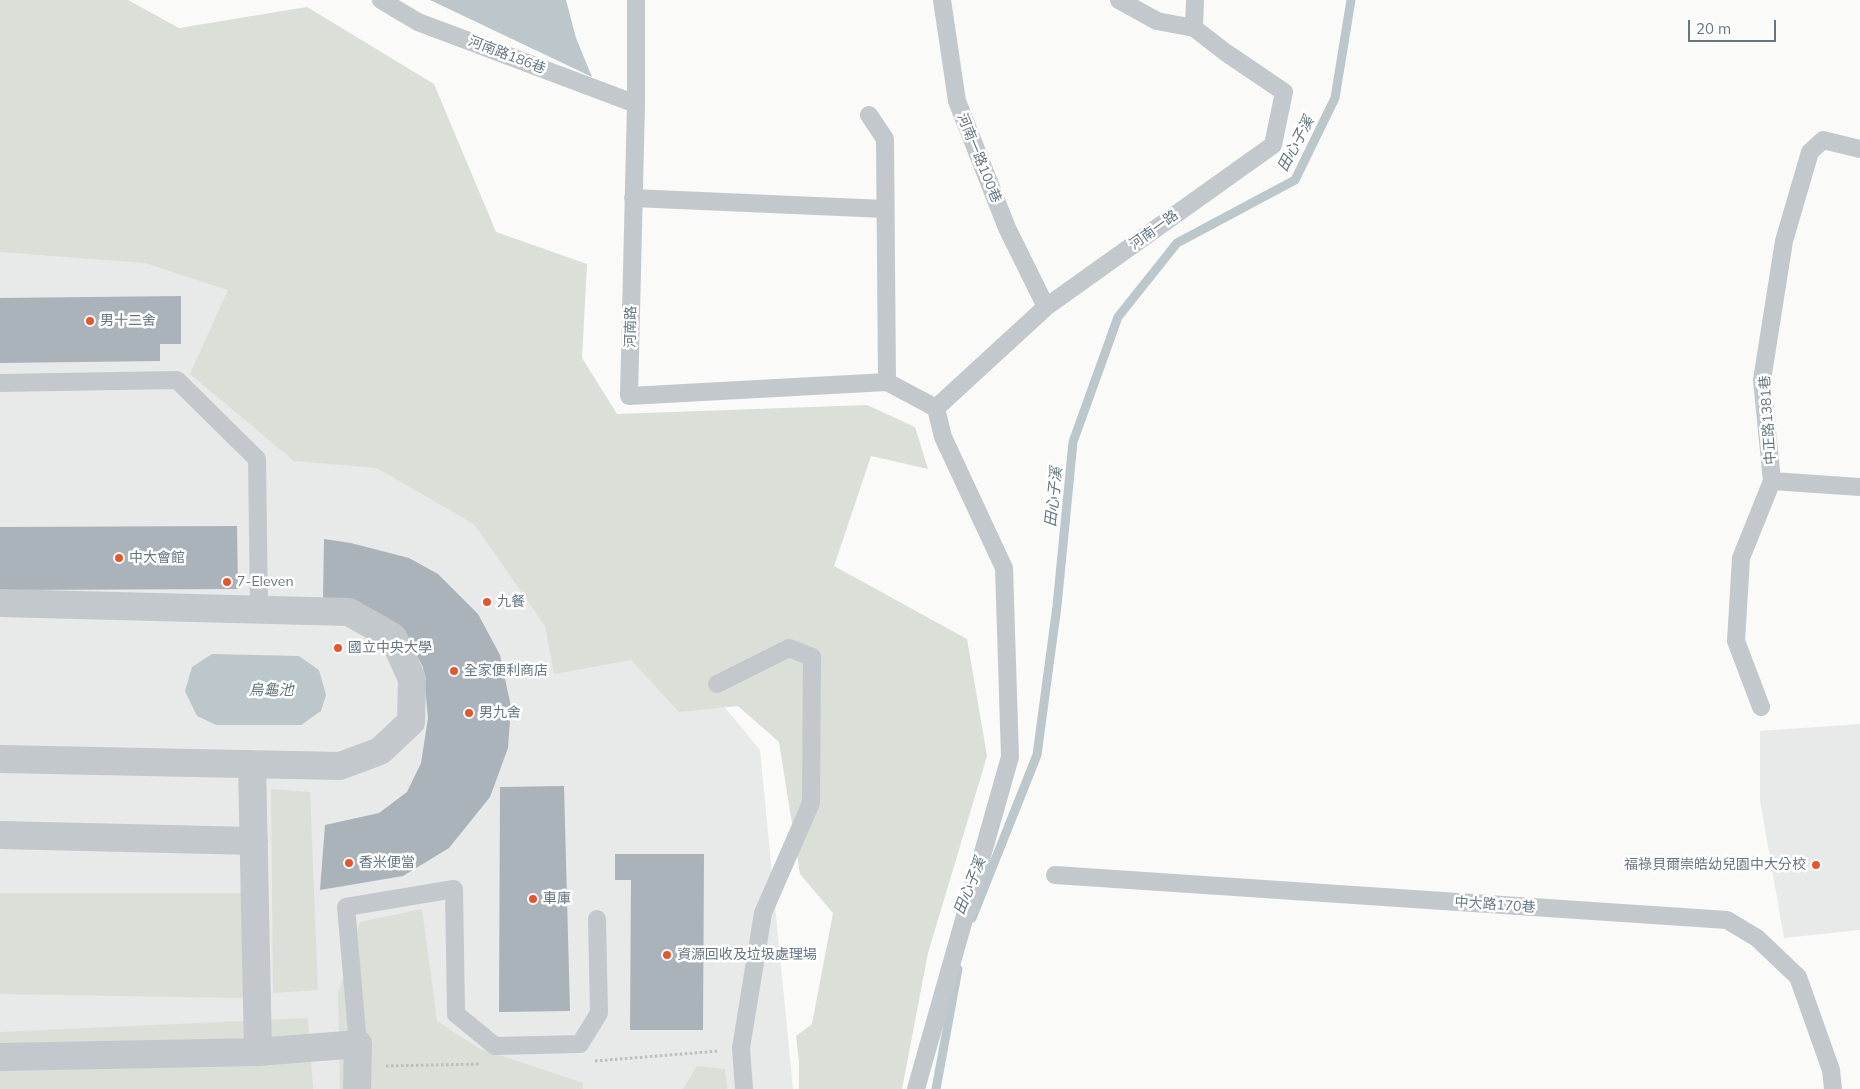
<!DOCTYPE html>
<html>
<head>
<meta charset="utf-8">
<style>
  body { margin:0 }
  #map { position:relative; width:1860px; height:1089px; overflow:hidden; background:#fafaf8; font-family:Mulish,sans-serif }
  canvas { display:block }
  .scale { position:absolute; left:1688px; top:20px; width:88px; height:22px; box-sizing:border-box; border:2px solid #657683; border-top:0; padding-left:6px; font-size:15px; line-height:18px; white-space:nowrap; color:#657683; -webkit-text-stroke:4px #fff; paint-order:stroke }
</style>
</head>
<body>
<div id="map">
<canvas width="1860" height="1089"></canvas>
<div class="scale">20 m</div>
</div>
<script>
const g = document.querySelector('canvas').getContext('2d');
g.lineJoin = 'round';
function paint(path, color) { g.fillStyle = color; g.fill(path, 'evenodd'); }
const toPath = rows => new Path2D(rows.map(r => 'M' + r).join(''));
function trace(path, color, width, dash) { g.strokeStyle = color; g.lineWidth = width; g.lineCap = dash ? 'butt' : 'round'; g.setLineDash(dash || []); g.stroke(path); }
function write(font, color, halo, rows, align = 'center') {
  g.font = font + ' Mulish,"Noto Sans TC",sans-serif'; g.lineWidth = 5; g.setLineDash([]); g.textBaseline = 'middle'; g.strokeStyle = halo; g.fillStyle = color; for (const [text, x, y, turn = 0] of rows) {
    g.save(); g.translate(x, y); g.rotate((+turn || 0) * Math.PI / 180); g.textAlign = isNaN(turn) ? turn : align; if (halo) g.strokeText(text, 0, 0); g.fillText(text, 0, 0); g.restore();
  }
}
paint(toPath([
  [0,222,332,293,592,546,760,750,793,1089,0,1089],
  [1860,724,1860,930,1784,938,1760,800,1760,731]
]), '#e8e9e9');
paint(toPath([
  [0,0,128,0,179,28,307,7,434,84,496,232,587,264,582,358,617,414,867,405,915,427,928,469,871,456,834,566,967,639,987,756,928,953,902,1089,799,1089,799,1063,796,1036,812,1024,833,913,800,874,779,742,738,706,679,712,631,660,554,674,545,626,474,524,377,468,294,461,190,374,228,290,145,263,0,252],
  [271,789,310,792,318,990,273,993],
  [0,893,242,893,243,998,0,994],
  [422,909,437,1021,478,1048,583,1083,583,1089,340,1089,338,994,360,922],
  [308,1018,313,1089,0,1089,0,1032],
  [697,1066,725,1069,727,1089,683,1089]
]), '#dadfd7');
paint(toPath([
  [430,0,566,0,576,38,592,77],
  [212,654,299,656,319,670,326,695,321,711,301,725,216,725,197,716,185,691,192,667]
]), '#bbc7cb');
trace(toPath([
  [972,918,1037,755,1057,606,1073,442,1118,317,1177,243,1295,180,1335,98,1351,0],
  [936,1089,958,969]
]), '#bbc7cb', 9);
paint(toPath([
  [181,296,181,344,160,344,160,361,0,363,0,298],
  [237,526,238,589,0,590,0,527],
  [324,539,351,543,409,558,438,574,478,614,500,655,511,707,508,748,490,797,449,848,403,876,320,890,325,825,379,813,407,792,421,763,428,718,423,667,406,636,323,598],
  [564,786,570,1011,499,1012,500,787],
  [615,854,704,854,703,1030,630,1030,631,880,615,880]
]), '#aab3b9');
trace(toPath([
  [595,1061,719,1051],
  [386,1066,479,1064]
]), '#bbbfc2', 3, [2.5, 2.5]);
trace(toPath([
  [381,0,418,22,636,104],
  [636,0,636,104,629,396,887,382],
  [942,0,957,101,1007,228,1046,307],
  [1119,0,1157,21,1194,28],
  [869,115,885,139,887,382],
  [633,198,885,209],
  [887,382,936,408,1046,307,1273,145,1284,92,1225,52,1194,28,1195,0],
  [0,383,177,380,257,459,259,609],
  [1772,481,1860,487],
  [717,684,789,648,812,657,811,803,763,913,741,1048,744,1089],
  [1761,707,1736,641,1741,558,1772,481,1762,380,1784,241,1810,152,1823,140,1860,149],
  [1055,875,1727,920,1757,938,1798,977,1831,1070,1833,1089],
  [358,1044,346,907,454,889,456,1014,495,1046,580,1044,599,1013,597,919],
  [916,1089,1010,757,1004,568,943,437,936,408]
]), '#c3c8cc', 18);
trace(toPath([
  [0,603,349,612,393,637,412,679,411,722,380,751,340,766,0,759],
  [252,764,258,1052],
  [0,835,254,841],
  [0,1057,258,1052,358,1044,357,1089]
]), '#c3c8cc', 28);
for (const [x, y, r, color] of [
  [90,321,5,"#e4572e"],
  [119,558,5,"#e4572e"],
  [227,582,5,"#e4572e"],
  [487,602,5,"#e4572e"],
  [338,648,5,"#e4572e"],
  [454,671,5,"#e4572e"],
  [469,713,5,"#e4572e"],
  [349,863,5,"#e4572e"],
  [1816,865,5,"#e4572e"],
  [533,899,5,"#e4572e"],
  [667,955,5,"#e4572e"]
]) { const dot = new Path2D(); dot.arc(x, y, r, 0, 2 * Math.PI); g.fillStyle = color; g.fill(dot); trace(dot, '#fff', 2); }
write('14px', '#657683', '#fff', [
  ["河南路186巷",507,55,21],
  ["河南一路100巷",979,158,68],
  ["河南一路",1154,230,-36],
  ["河南路",631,327,-89],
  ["中正路1381巷",1768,420,-94],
  ["中大路170巷",1495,905,4]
]);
write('14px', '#657683', '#fff', [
  ["男十二舍",100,321],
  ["中大會館",129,558],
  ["7-Eleven",237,582],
  ["九餐",497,602],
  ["國立中央大學",348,648],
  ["全家便利商店",464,671],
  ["男九舍",479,713],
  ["香米便當",359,863],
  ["福祿貝爾崇皓幼兒園中大分校",1806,865,"right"],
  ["車庫",543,899],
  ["資源回收及垃圾處理場",677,955]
], 'left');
write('italic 15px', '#60757c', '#fff', [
  ["田心子溪",1296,144,-62],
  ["田心子溪",1054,497,-84],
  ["烏龜池",271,690],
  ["田心子溪",970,886,-68]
]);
</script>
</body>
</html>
